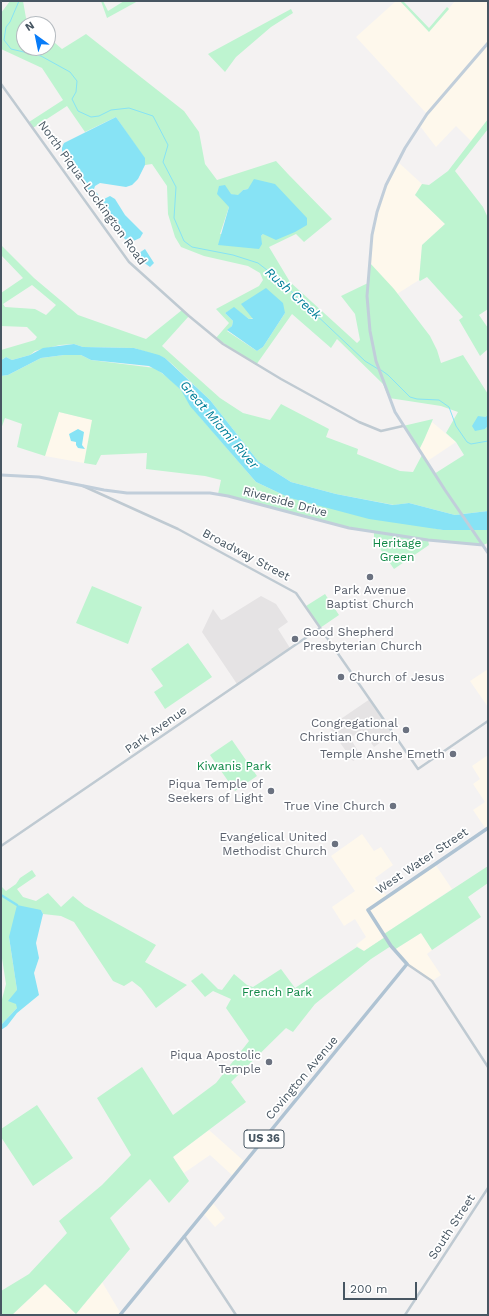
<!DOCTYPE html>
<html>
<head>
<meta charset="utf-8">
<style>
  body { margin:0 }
  #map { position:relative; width:489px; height:1316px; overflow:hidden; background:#f4f2f2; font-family:"Work Sans",sans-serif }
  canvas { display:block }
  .frame { position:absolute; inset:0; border:2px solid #475662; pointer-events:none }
  .north { position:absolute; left:16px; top:16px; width:40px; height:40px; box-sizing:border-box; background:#fff; border:1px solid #b5bbc0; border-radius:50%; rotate:327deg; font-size:11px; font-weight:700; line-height:16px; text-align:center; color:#475662 }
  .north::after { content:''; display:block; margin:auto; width:14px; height:18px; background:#087cf8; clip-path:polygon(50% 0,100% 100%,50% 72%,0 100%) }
  .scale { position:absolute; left:343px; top:1282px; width:74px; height:18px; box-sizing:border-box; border:2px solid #475662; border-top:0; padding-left:5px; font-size:12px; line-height:14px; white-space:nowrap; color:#475662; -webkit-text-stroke:3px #fff; paint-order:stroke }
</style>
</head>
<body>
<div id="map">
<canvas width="489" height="1316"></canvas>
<div class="frame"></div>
<div class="north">N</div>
<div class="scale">200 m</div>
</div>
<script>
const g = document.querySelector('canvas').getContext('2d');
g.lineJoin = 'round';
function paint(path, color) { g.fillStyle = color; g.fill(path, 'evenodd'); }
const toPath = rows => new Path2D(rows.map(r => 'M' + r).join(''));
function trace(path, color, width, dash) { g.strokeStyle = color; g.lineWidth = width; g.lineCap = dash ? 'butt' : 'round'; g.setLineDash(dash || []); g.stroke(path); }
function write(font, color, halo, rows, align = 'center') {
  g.font = font + ' "Work Sans",sans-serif'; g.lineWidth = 3.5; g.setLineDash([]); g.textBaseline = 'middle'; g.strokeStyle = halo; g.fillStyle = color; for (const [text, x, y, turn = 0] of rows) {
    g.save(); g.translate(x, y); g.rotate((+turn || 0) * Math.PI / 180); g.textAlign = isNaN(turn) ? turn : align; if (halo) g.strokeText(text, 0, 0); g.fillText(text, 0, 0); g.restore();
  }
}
paint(toPath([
  [396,1,400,1,429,32,455,1,488,1,488,119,472,142,456,126,436,147,420,126,427,114,356,37],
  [398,162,422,184,415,195,445,224,422,245,419,280,397,294,370,263,372,235,386,185],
  [59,412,93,420,84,463,45,456],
  [432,422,456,442,426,462,419,450],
  [488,669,488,707,470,681],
  [488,755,488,832,473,810,485,802,473,784,480,779,472,766],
  [362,834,374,851,381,847,393,865,375,878,387,897,435,864,452,889,384,934,385,937,364,951,356,945,366,937,355,919,344,926,332,907,355,891,331,856],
  [421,933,432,950,427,954,441,975,432,981,411,966,394,950],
  [209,1130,245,1162,233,1176,210,1155,184,1173,173,1157],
  [212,1202,225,1218,215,1227,203,1213],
  [102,1282,121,1314,120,1315,12,1315,45,1284,76,1314]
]), '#fef8ec');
paint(toPath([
  [261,596,276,604,288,622,278,629,290,648,237,684,202,632,213,609,221,620,224,619],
  [370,699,394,733,374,747,362,730,350,738,361,756,353,761,329,727]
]), '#e5e3e4');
paint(toPath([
  [10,1,23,1,26,18,33,24,24,24,24,48,48,48,48,37,62,49,86,34,184,111,199,132,205,164,217,180,276,161,288,174,332,219,304,242,296,234,269,247,290,282,357,343,360,340,355,314,341,296,368,283,370,263,394,289,430,336,437,350,441,363,463,355,488,394,488,415,485,417,485,429,488,426,488,511,455,515,409,503,394,505,336,494,291,482,258,461,210,400,172,364,165,358,134,348,83,347,74,344,60,345,35,351,30,355,12,360,6,357,1,360,1,350,35,340,37,337,27,327,1,326,1,293,23,278,1,255,1,245,34,278,78,315,146,339,182,310,189,316,162,346,220,398,243,413,270,420,281,404,329,429,326,437,358,449,357,454,400,471,413,472,422,455,434,474,464,455,456,442,446,433,458,412,441,406,389,398,383,384,337,339,331,348,292,314,256,365,216,338,229,323,216,309,259,286,263,280,260,273,248,266,204,256,181,247,175,237,168,214,167,186,152,164,145,165,144,158,116,117,85,132,67,106,33,128,29,122,63,100,42,68,1,49,1,13],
  [248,189,263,234,261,236,220,234,229,207,231,194,238,196,243,190],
  [32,285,56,305,46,315,35,309,5,307,3,304],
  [234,308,249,319,285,313,263,347,257,351,227,331,232,326,233,321,225,313],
  [101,1,103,1,108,11,124,1,138,1,107,18],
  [400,1,403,1,429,28,447,7,449,9,429,32],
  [291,9,293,13,271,27,236,57,225,72,208,54],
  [488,119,488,129,455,171,483,207,488,218,488,309,479,315,488,328,488,349,480,356,459,320,463,317,427,277,420,281,419,280,422,245,445,224,415,195,422,184,429,185,448,171],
  [64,355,81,355,91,360,155,368,171,380,184,393,187,400,200,417,256,482,290,498,443,530,488,530,488,543,483,545,428,540,429,545,394,569,374,540,374,532,349,528,218,494,221,480,205,476,146,469,147,453,101,455,96,465,84,463,92,420,59,412,45,456,17,447,22,424,5,418,1,429,1,376,8,375,41,358],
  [433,419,424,440,419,450,403,426],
  [92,586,142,607,128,644,76,623],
  [325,594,339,615,320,628,306,606],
  [188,643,212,677,165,709,154,692,163,686,151,669],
  [232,740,257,776,235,791,210,755],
  [488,866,488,883,468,897,481,917,432,950,421,933,394,950,391,946,371,959,315,1004,293,1032,286,1028,231,1082,246,1102,173,1157,189,1181,169,1203,150,1179,110,1218,130,1249,76,1314,45,1284,12,1315,1,1315,1,1291,29,1274,67,1233,59,1221,102,1185,131,1155,97,1098,142,1067,173,1115,216,1083,249,1041,226,1008,231,999,213,991,205,997,191,981,202,973,218,989,222,990,234,974,247,985,253,987,281,969,295,988,357,947,364,951,385,937,384,934],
  [32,870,36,876,17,889,23,897,36,901,48,893,61,907,73,896,85,906,156,945,145,962,187,985,156,1008,141,988,132,981,124,986,113,981,74,922,61,916,43,914,41,910,9,937,17,990,17,1008,1,1025,1,1003,6,984,1,952,1,886,6,891,16,884,20,878],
  [37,1105,73,1158,33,1186,1,1137,1,1129]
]), '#bef4d0');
paint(toPath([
  [116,117,145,158,145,165,138,179,132,185,126,187,100,183,95,186,94,189,102,200,110,196,115,199,125,215,143,233,140,238,129,243,115,229,92,192,88,191,79,180,62,153,62,147,64,143],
  [254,179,275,184,307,218,307,225,295,232,276,240,263,234,261,236,262,244,259,249,218,245,229,207,217,194,219,186,225,185,231,194,238,195,243,190,248,189],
  [145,249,154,263,150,267,139,259,139,253],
  [266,288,283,303,285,313,263,347,257,351,227,330,232,326,233,321,225,313,234,307,249,319,253,319,241,304],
  [74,344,83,347,134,348,159,355,165,358,210,400,258,461,291,482,336,494,393,505,409,503,455,515,488,511,488,530,443,530,369,519,290,498,256,482,190,406,181,390,162,373,149,366,91,360,81,355,64,355,41,358,8,375,1,376,1,360,3,359,6,357,12,360,30,355,43,348],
  [488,415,488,426,485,429,475,431,472,426,478,416,485,417],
  [78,429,84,432,82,445,85,449,78,448,76,445,76,442,71,441,69,434],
  [17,905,41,910,43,914,36,943,39,958,34,973,39,995,17,1013,7,1026,1,1030,1,1025,17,1008,16,1004,8,1001,17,990,9,937]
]), '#87e3f5');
trace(toPath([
  [19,1,10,22,6,27,4,40,11,49,41,56,70,72,77,81,76,92,72,99,78,111,91,117,99,116,111,110,129,108,153,116,168,145,163,162,176,187,174,218,184,241,192,247,233,255,258,263,276,277,365,361,378,369],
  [381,370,388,375,410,397,417,399,439,400,449,407,456,426,467,442,471,444,488,441]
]), '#87e3f5', 1);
trace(toPath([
  [1,895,17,905]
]), '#87e3f5', 2.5);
trace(toPath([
  [1,84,129,262,189,316,223,344,281,379,359,422,381,431,403,426],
  [83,486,178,529,296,593,418,769,488,721],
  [1,846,320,628],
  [407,964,432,981,488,1067],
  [184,1236,236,1315],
  [405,1315,488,1188]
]), '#bfcad2', 2.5);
trace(toPath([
  [488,43,427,114,405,148,386,185,377,212,372,235,367,296,370,331,376,361,395,412,445,490,488,553],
  [1,475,39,477,104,490,127,493,210,493,228,496,349,528,428,540,483,545]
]), '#c1ceda', 3);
trace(toPath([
  [120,1315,407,964,391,946,368,910,488,828]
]), '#afc3d3', 3.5);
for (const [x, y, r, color] of [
  [370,577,4,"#6b7280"],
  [295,639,4,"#6b7280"],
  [341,677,4,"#6b7280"],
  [406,730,4,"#6b7280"],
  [453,754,4,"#6b7280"],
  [271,791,4,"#6b7280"],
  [393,806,4,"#6b7280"],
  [335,844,4,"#6b7280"],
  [269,1062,4,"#6b7280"]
]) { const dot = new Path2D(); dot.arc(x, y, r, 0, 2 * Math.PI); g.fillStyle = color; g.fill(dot); trace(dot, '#fff', 1.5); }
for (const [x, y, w] of [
  [264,1139,40]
]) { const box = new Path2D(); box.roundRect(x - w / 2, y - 9, w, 18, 3); g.fillStyle = '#fff'; g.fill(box); trace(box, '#475662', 1); }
write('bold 11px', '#475662', null, [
  ["US 36",264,1139]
]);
write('12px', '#475662', '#fff', [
  ["North Piqua–Lockington Road",92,193,54],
  ["Riverside Drive",285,502,15],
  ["Broadway Street",246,555,28],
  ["Park Avenue",156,730,-35],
  ["West Water Street",422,861,-34],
  ["Covington Avenue",302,1078,-50],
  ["South Street",452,1227,-57]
]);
write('12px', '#0e8745', '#fff', [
  ["Heritage",397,543],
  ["Green",397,557],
  ["Kiwanis Park",234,766],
  ["French Park",277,992]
]);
write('12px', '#5b616d', '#fff', [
  ["Park Avenue",370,590,"center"],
  ["Baptist Church",370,604,"center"],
  ["Good Shepherd",303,632,"left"],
  ["Presbyterian Church",303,646,"left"],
  ["Church of Jesus",349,677,"left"],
  ["Congregational",398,723],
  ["Christian Church",398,737],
  ["Temple Anshe Emeth",445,754],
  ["Piqua Temple of",263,784],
  ["Seekers of Light",263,798],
  ["True Vine Church",385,806],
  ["Evangelical United",327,837],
  ["Methodist Church",327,851],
  ["Piqua Apostolic",261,1055],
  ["Temple",261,1069]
], 'right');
write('italic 13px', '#03819a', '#fff', [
  ["Rush Creek",293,294,42],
  ["Great Miami River",219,425,49]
]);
</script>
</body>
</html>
